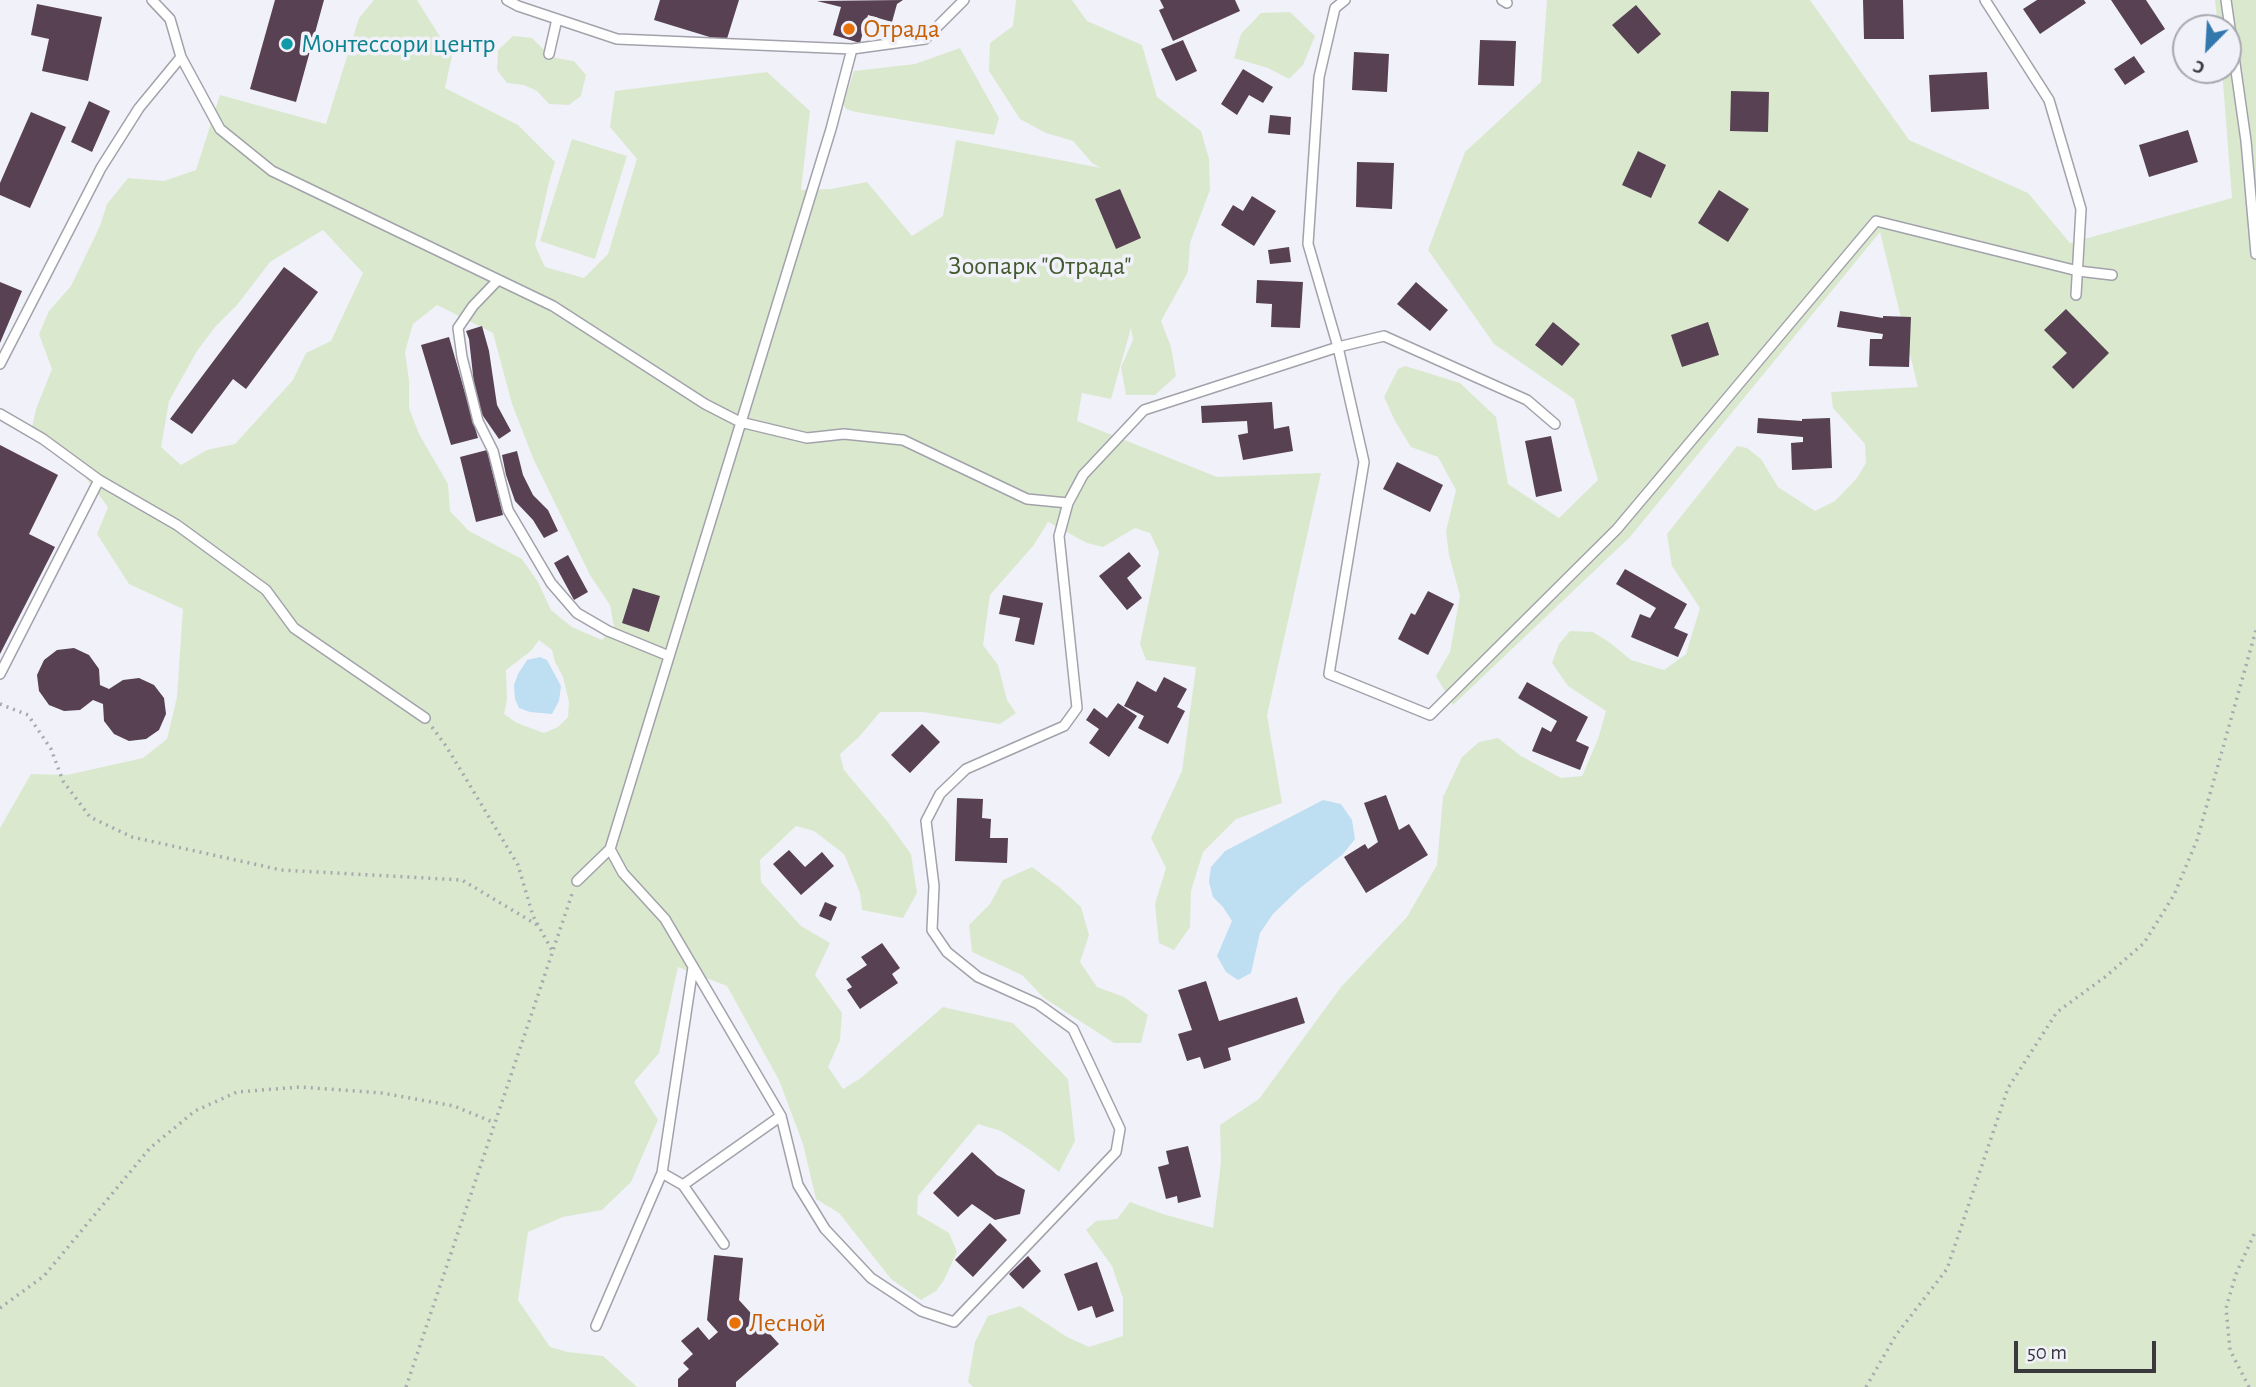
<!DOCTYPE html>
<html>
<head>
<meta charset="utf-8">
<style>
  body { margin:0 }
  #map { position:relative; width:2256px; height:1387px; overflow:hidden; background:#f1f1fa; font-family:"Alegreya Sans",sans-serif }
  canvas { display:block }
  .north { position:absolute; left:2172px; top:14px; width:70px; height:70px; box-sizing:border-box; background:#f1f1fa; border:2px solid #a8a8af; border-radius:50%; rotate:204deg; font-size:19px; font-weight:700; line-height:28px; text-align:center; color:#3a3a3e }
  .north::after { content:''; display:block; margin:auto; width:24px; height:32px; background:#3278ad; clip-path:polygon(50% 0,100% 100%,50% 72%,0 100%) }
  .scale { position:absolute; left:2014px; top:1341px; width:142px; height:32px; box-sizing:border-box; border:4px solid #3a3a3e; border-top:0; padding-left:9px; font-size:21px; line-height:24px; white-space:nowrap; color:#3a3a3e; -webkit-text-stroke:5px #f1f1fa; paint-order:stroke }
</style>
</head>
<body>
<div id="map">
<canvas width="2256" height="1387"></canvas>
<div class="north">С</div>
<div class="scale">50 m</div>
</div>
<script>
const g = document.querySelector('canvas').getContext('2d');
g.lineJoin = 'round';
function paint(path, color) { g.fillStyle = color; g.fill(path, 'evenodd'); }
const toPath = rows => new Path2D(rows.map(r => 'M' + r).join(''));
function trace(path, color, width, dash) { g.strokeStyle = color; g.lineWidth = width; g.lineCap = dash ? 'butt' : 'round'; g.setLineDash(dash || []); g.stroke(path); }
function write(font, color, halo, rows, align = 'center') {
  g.font = font + ' "Alegreya Sans",sans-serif'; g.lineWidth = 7; g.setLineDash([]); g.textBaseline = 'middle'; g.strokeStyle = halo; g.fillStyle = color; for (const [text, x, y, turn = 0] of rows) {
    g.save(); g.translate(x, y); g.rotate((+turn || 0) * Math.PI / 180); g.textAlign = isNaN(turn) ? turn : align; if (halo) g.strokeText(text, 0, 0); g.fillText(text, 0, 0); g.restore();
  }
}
paint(toPath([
  [374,0,417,0,452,56,445,88,518,125,555,162,549,182,535,245,545,267,584,278,608,254,637,159,610,127,615,91,767,72,810,111,801,190,831,189,867,182,912,236,943,216,956,140,1101,168,1092,163,1073,141,1046,133,1020,119,989,71,990,43,1013,26,1016,0,1072,0,1087,21,1142,45,1157,97,1201,131,1209,159,1210,190,1190,243,1188,272,1161,321,1171,347,1176,376,1155,395,1126,395,1121,367,1133,340,1131,328,1111,399,1082,393,1077,421,1217,477,1321,473,1267,715,1282,803,1236,819,1203,852,1191,891,1190,927,1174,950,1159,943,1155,904,1166,868,1151,838,1182,771,1196,667,1146,660,1140,644,1159,552,1150,533,1135,528,1103,547,1087,543,1048,522,1033,546,990,595,983,645,998,665,1007,700,1016,713,1000,724,923,712,880,712,859,737,840,754,844,770,887,821,911,854,917,893,903,918,862,910,860,893,844,854,814,831,796,826,760,860,761,882,801,926,830,943,815,975,842,1013,840,1040,828,1067,843,1089,861,1078,943,1007,1013,1023,1068,1079,1075,1141,1059,1172,1033,1152,1001,1131,978,1124,918,1196,917,1214,949,1233,957,1252,944,1280,936,1291,921,1300,891,1279,839,1213,816,1199,803,1144,779,1080,727,986,678,967,659,1053,634,1082,658,1120,631,1182,602,1210,563,1217,528,1232,518,1300,550,1347,568,1352,603,1356,637,1387,0,1387,0,828,31,774,67,775,143,758,167,739,177,697,183,609,129,584,97,534,108,507,75,464,32,427,36,409,52,369,39,334,49,311,71,286,100,226,107,204,128,178,164,181,196,170,220,95,326,124,359,18],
  [323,230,363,273,331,341,306,353,293,380,235,444,207,450,181,465,161,447,169,401,197,351,215,327,237,305,270,262],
  [437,305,493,333,512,404,533,458,590,575,610,605,614,627,602,640,572,627,551,610,538,582,522,559,469,531,450,511,448,484,419,434,409,408,409,380,405,352,413,324],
  [539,640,552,650,555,662,563,677,569,702,568,717,558,727,544,733,517,723,504,714,507,700,506,670,531,651],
  [1547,0,1810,0,1909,140,2028,193,2070,243,2232,198,2222,70,2228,70,2228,28,2218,28,2215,0,2256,0,2256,1387,973,1387,968,1382,975,1342,988,1316,1020,1306,1067,1337,1089,1347,1123,1336,1123,1298,1112,1266,1086,1230,1096,1221,1117,1219,1130,1202,1163,1214,1213,1228,1221,1162,1220,1125,1259,1099,1341,987,1407,917,1437,865,1443,797,1462,757,1479,742,1498,738,1521,756,1561,778,1582,776,1598,739,1606,711,1568,686,1552,663,1559,644,1570,631,1593,632,1609,642,1631,660,1664,670,1686,654,1700,608,1672,566,1667,534,1737,446,1747,448,1761,459,1778,487,1815,511,1835,501,1857,478,1866,463,1865,444,1833,408,1831,392,1918,387,1880,232,1630,537,1453,705,1436,676,1450,652,1460,596,1449,555,1446,531,1456,490,1438,457,1411,447,1395,421,1384,397,1398,369,1405,366,1460,383,1496,417,1508,484,1559,518,1598,480,1574,399,1494,344,1428,250,1465,152,1541,82],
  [1290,12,1315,36,1303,65,1289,79,1268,68,1234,58,1241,34,1261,13],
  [513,36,532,38,543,49,556,58,574,61,586,75,581,96,569,105,549,104,537,91,524,85,507,83,497,70,498,50],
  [960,48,999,118,994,135,856,112,846,109,843,104,854,71,915,64],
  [572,139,627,156,595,259,540,241],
  [1032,867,1059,887,1081,907,1089,935,1080,962,1097,987,1124,997,1148,1015,1141,1043,1114,1043,1044,998,1022,975,972,952,969,925,990,904,1003,880]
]), '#dae9ce');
paint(toPath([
  [540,657,547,660,561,686,559,701,552,714,530,712,519,708,515,699,514,685,518,674,527,660],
  [1323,800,1341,804,1352,820,1355,839,1343,854,1300,888,1273,914,1260,933,1251,973,1238,980,1226,972,1217,956,1232,921,1223,907,1213,897,1209,882,1211,867,1225,851]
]), '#bedff1');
paint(toPath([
  [275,0,324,0,296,102,250,89],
  [660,0,739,0,726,42,654,20],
  [903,0,897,4,892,22,868,15,860,43,833,35,841,7,817,1],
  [1160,0,1235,0,1240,11,1173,41,1159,10,1164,8],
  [1863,0,1903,0,1904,39,1864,39],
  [2037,0,2084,0,2086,3,2040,34,2023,9],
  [2111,0,2146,0,2165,29,2141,45],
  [37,4,102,17,88,81,42,71,49,39,31,35],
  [1636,5,1661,34,1638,54,1612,25],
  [1183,40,1197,71,1176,81,1161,49],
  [1480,40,1516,41,1514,86,1478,85],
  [1354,52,1389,54,1387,92,1352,90],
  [2134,56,2145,72,2125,85,2114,69],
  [1243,69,1273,87,1263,103,1249,95,1237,115,1221,104],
  [1987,72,1989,109,1931,112,1929,75],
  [1731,91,1769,92,1768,132,1730,131],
  [89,101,110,111,92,152,71,142],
  [31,112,66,127,30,208,0,195,0,183],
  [1270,115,1291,117,1290,135,1268,133],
  [2188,130,2198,162,2149,177,2139,145],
  [1638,151,1666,165,1651,198,1622,185],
  [1357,162,1394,163,1392,209,1356,207],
  [1120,189,1141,238,1116,249,1095,199],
  [1719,190,1749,209,1728,242,1698,223],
  [1252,196,1276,211,1254,246,1221,225,1233,205,1243,211],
  [1289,247,1291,262,1270,264,1268,250],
  [284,267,318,292,246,389,233,379,192,434,170,419],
  [1257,280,1303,282,1300,328,1271,327,1272,304,1256,303],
  [0,282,22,291,0,343],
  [1416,282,1448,310,1430,331,1397,304],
  [2066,309,2109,353,2073,389,2052,367,2067,353,2044,330],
  [1840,311,1883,318,1883,316,1911,317,1909,367,1869,366,1870,339,1882,339,1883,334,1837,327],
  [1553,322,1580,344,1562,366,1535,345],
  [1708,322,1719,355,1682,367,1671,335],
  [482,326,489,351,497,405,511,431,499,439,481,413,474,384,469,339,466,331],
  [449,337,478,438,451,445,421,345],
  [1272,402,1274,429,1289,426,1293,451,1243,460,1238,435,1248,433,1247,421,1202,423,1201,406],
  [1758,418,1802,421,1802,419,1830,418,1832,468,1792,470,1791,443,1803,442,1803,437,1757,433],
  [1551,436,1562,491,1536,497,1525,441],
  [0,445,58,475,29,534,55,547,0,654],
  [487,450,503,515,476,522,460,457],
  [517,451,523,475,533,495,548,510,558,531,544,538,533,520,515,501,506,475,502,455],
  [1397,462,1443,485,1430,512,1383,489],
  [1129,552,1141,566,1127,578,1142,598,1127,610,1099,576],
  [568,555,588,592,574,600,554,563],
  [1625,569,1687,604,1674,628,1688,634,1678,657,1631,637,1640,614,1650,618,1656,608,1616,584],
  [633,588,660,596,649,632,622,623],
  [1428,591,1454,604,1428,655,1398,639,1411,613,1415,615],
  [1003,595,1043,603,1034,645,1015,641,1020,618,999,614],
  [74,648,89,655,99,669,100,685,109,689,123,680,139,678,154,685,164,698,166,714,159,730,146,739,129,741,114,734,104,721,103,704,93,700,80,710,64,711,49,705,39,691,37,675,44,660,57,650],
  [1164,677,1187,689,1177,707,1185,711,1168,744,1138,728,1144,716,1124,706,1137,681,1156,692],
  [1527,682,1588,717,1576,741,1589,747,1580,770,1532,751,1542,727,1551,732,1557,721,1518,698],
  [1118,703,1137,716,1109,757,1089,743,1099,729,1086,720,1094,708,1107,718],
  [922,724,940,742,910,773,891,755],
  [1386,795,1399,830,1409,824,1428,855,1366,893,1344,857,1365,844,1368,849,1378,842,1364,803],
  [957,798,983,799,982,818,991,819,990,838,1008,838,1007,863,955,861],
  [789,850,805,867,822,852,834,866,801,895,773,864],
  [825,902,837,907,831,921,819,916],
  [882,943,900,968,892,974,898,983,860,1009,847,990,852,987,846,979,867,965,861,957],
  [1206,981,1219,1021,1297,997,1305,1023,1228,1048,1231,1060,1204,1069,1200,1057,1187,1061,1178,1034,1192,1030,1178,990],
  [1188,1146,1201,1197,1178,1203,1177,1196,1166,1199,1158,1167,1169,1164,1166,1151],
  [972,1152,997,1175,1025,1190,1020,1214,995,1220,972,1204,958,1217,933,1193],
  [990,1223,1007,1240,973,1277,955,1260],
  [714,1255,743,1258,739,1300,779,1344,736,1382,736,1387,678,1387,678,1379,689,1369,683,1363,693,1354,681,1341,698,1327,709,1340,718,1332,707,1320],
  [1028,1256,1041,1271,1023,1289,1009,1274],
  [1097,1262,1114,1311,1096,1318,1092,1306,1078,1311,1064,1274]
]), '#574153');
const lane = toPath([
  [152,0,170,19,181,57,220,129,272,171,553,306,705,404,740,422,807,438,844,434,903,440,1027,499,1068,503],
  [507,0,518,6,617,39,852,49,925,39,964,0],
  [1345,0,1335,8,1319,77,1308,244,1338,347,1364,462,1329,674,1430,715,1617,529,1876,221,2078,271,2112,275],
  [1502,0,1507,3],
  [1985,0,2049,100,2081,209,2076,295],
  [2226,0,2246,141,2256,254],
  [549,54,557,19],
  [498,280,473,306,458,328,462,357,478,421,493,451,508,510,551,583,577,613,608,631,669,656],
  [0,364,101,168,139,108,181,57],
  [0,414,43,439,99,480,177,525,266,590,294,628,425,718],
  [0,674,99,480],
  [610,849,623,873,665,919,781,1116,798,1185,825,1229,871,1278,921,1311,954,1322,1116,1152,1120,1129,1073,1029,1038,1004,978,977,947,952,932,930,934,886,926,821,940,794,966,769,1064,726,1077,708,1059,536,1068,503,1083,475,1144,410,1338,347,1384,336,1527,400,1555,424],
  [577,881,610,849,831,129,852,49],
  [683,1185,662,1173,693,967],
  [724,1244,683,1185,781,1116],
  [596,1326,662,1173]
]);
trace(lane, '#a2a2ab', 12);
trace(toPath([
  [0,704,28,715,51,749,63,781,90,817,132,837,281,870,462,880,539,926],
  [432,727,446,746,518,865,533,916,553,952],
  [0,1308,44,1276,150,1148,195,1111,237,1092,300,1087,382,1093,454,1106,495,1123],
  [406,1387,573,891],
  [1866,1387,1896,1335,1947,1269,2008,1088,2057,1012,2105,977,2144,943,2174,895,2197,840,2256,630],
  [2249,1387,2230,1350,2226,1308,2236,1274,2256,1230]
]), '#a8a8af', 3.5, [2, 5]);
trace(lane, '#fff', 9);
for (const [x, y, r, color] of [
  [849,29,7,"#e8710a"],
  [287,44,7,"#0f9aa8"],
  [735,1323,7,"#e8710a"]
]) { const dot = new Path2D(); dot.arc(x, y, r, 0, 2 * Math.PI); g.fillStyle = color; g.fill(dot); trace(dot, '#f1f1fa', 2.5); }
write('26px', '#c56008', '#f1f1fa', [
  ["Отрада",863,29],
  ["Лесной",749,1323]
], 'left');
write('26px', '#0d838f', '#f1f1fa', [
  ["Монтессори центр",301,44]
], 'left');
write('26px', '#435a2e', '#f1f1fa', [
  ["Зоопарк \"Отрада\"",1040,266]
]);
</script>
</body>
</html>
